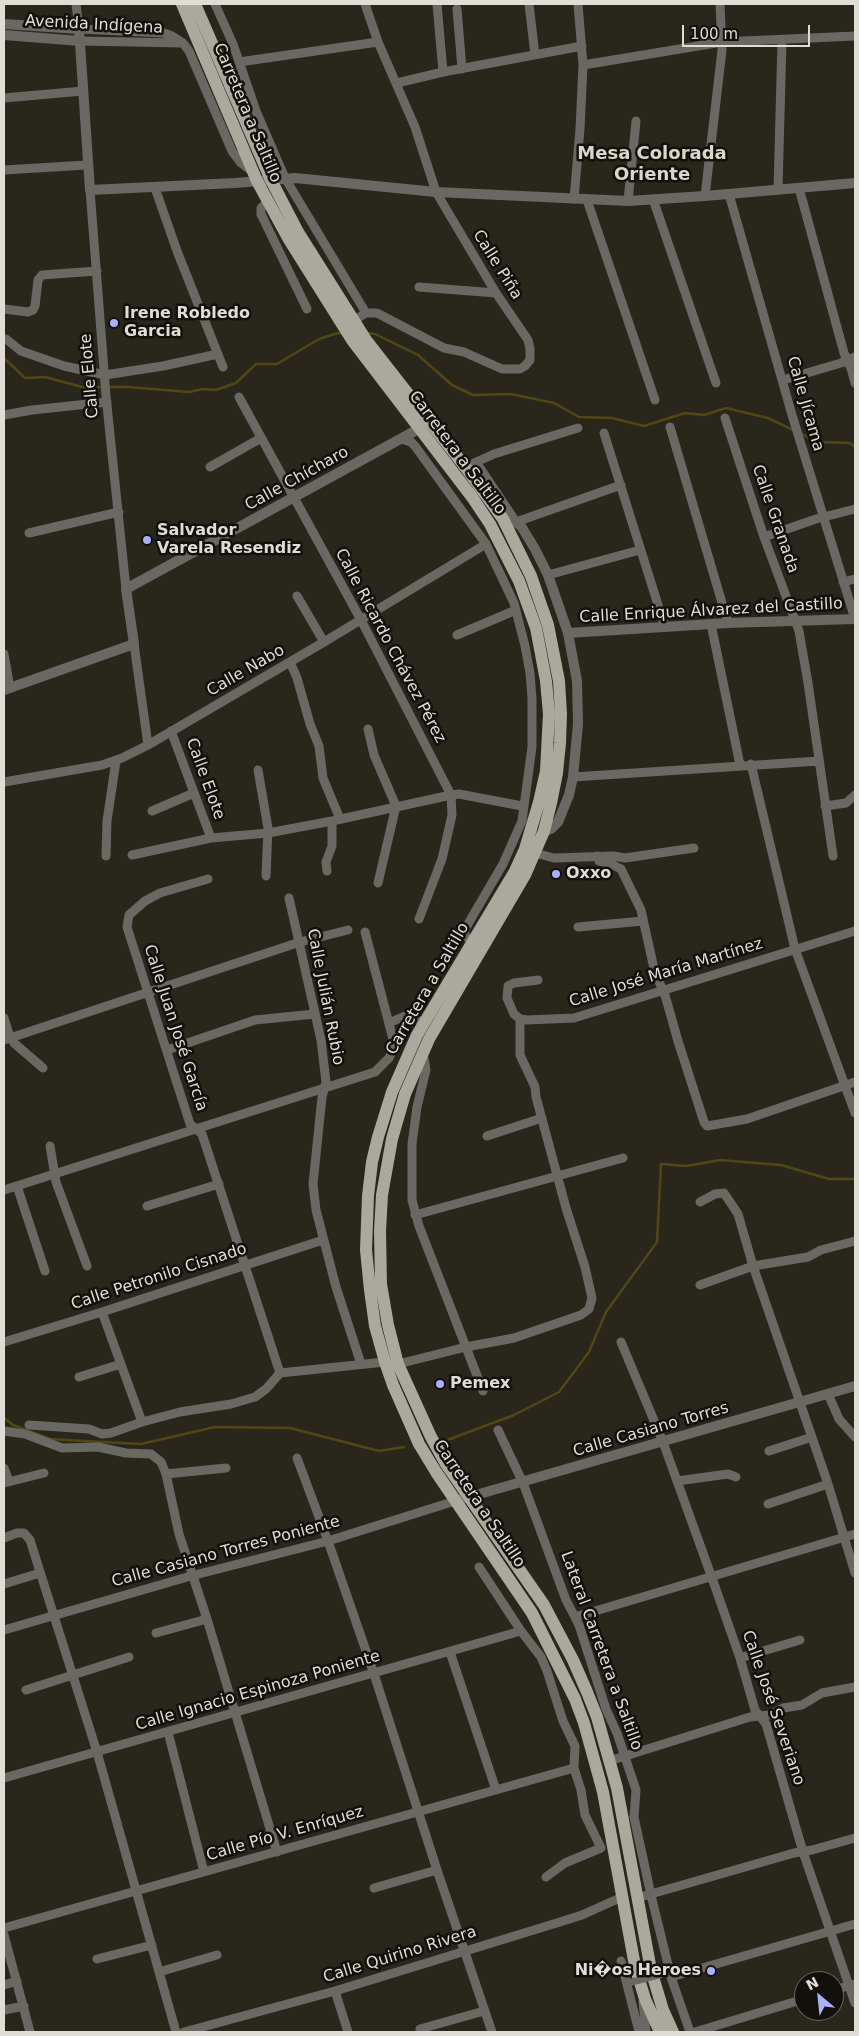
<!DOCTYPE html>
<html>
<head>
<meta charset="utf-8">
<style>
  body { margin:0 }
  #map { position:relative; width:859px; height:2036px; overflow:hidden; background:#29271c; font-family:"DejaVu Sans",sans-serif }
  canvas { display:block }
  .frame { position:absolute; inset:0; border:5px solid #dfddd6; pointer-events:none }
  .north { position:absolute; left:794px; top:1971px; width:50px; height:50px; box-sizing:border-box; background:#11100b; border:1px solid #63625c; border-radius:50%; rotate:332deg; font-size:14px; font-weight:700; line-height:20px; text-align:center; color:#dfddd6 }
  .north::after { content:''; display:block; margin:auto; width:18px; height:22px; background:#a7b1fc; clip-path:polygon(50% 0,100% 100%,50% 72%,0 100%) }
  .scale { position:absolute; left:682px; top:25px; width:128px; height:22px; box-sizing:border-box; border:2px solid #dfddd6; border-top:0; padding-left:6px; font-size:15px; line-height:18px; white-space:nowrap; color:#dfddd6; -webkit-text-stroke:4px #11100b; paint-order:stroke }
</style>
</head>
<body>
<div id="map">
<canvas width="859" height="2036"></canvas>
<div class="frame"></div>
<div class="north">N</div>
<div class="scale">100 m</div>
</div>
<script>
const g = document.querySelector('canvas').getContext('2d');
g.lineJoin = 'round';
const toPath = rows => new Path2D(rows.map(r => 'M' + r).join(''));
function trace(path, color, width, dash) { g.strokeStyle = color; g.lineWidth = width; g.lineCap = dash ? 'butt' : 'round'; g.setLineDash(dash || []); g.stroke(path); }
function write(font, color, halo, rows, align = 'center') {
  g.font = font + ' "DejaVu Sans",sans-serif'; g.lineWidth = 5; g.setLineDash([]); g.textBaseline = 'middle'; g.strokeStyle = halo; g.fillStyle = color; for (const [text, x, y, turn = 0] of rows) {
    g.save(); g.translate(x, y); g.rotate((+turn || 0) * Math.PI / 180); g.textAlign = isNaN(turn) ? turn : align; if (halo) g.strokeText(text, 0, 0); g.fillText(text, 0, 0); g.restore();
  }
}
trace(toPath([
  [367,333,375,334,418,355,452,385,473,395,511,394,554,403,579,417,612,418,644,426,685,413,704,415,726,408,768,418,795,431],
  [4,358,25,378,45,377,86,388,103,387],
  [108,387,128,387,189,392,203,389,216,390,236,383,256,364,277,364,319,339,338,333,344,333],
  [800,433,817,442,850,443,855,447],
  [4,1418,13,1425,50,1439,84,1441,141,1444,215,1427,290,1428,379,1451,404,1447],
  [442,1442,514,1415,559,1392,589,1352,606,1312,657,1242,661,1164,687,1166,720,1160,781,1165,829,1179,855,1179]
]), '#514715', 2.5);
trace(toPath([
  [76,4,79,29,164,33,172,36,183,43,189,51,232,151,241,163,253,172],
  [215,4,233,44,256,111,285,178,366,313],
  [437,4,443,72],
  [529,4,535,55],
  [457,9,462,69],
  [80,41,183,43],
  [239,62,378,42],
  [583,65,722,42,855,36],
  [397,83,443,72,582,46],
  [4,98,83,91],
  [4,170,87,165],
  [155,188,177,251,223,367],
  [799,188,844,353,851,368,855,383],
  [90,190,106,396,126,589],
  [778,190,782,41],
  [729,194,792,415,855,619],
  [705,196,722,50,720,4],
  [574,199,580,129,583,65,578,4],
  [653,199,716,383],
  [587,200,655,400],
  [268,201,261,208,261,214,307,309],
  [628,201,636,121],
  [419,287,496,293],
  [4,309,28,312,33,310,35,306,38,280,42,275,97,271],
  [353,321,366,313,377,313,444,348,464,352,502,369,520,369,525,366,530,360,530,349,528,340,496,293,436,192,415,127,378,42,365,4],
  [6,339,21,351,64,366,105,375,163,366,218,354],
  [783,380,841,363,855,357],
  [239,397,361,620,451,795,452,815,442,859,419,919],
  [4,415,32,410,107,402],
  [725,418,764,537,799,631,808,683,833,856],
  [670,427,728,623],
  [604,433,665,627],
  [401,439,411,442,415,446,486,544,514,603,525,646,530,673,532,699,532,747,522,821,503,864,465,929,465,936,473,942],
  [476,462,516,522,621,485],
  [472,464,494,454,578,428],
  [210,467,261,438],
  [29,533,119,512],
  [764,537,816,519,855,509],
  [548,575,640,550],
  [843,582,855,579],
  [297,596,324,642],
  [711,624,740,765],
  [457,635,516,610],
  [134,644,148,745],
  [4,654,10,688],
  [290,662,297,678,310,724,319,746,323,778,340,819],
  [368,729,374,755,396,806,378,883],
  [171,731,211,838],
  [751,764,795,949,855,1113],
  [258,770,268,828,266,876],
  [573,777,819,761],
  [4,782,102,765,122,758,148,745,324,642,486,544],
  [825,806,846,803,855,795],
  [152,811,194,793],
  [535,853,554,858,613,856,625,858,694,848],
  [132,855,211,838,268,833,332,821,451,795,459,794,522,806],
  [106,856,107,821,116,761],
  [597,856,599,861,609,863,621,869,641,910,655,973,665,995,678,1041,704,1122,707,1126,747,1119,855,1082],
  [327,871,326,862,332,846,332,821],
  [208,879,160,893,145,901,129,915,127,927,190,1124,202,1134,280,1373],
  [289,898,321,1040,326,1082,322,1097,313,1184,316,1210,336,1287,361,1364],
  [578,927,643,921],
  [538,980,514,983,508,986,507,998,514,1014,520,1019,527,1020,574,1018,855,931],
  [4,1018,9,1034,14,1043,43,1068],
  [389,1023,407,1015,424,1023],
  [4,1040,300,942,348,930],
  [167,1050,255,1020,315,1014],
  [423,1053,426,1070,417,1107,412,1144,412,1200,419,1226,483,1391],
  [487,1136,542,1118],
  [50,1146,56,1182,87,1266],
  [17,1186,45,1271],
  [4,1190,375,1072,389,1058,394,1048,394,1043,365,932],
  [700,1202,715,1194,724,1193,738,1214,753,1266,828,1484,855,1573],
  [147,1206,219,1184],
  [415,1215,623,1158],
  [700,1285,753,1266,808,1257,821,1250,855,1241],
  [102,1312,142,1422],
  [4,1342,102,1312,323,1240],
  [621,1342,663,1442,712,1578,740,1658,755,1710,766,1724,803,1852,855,2003],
  [398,1364,466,1347,514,1338,581,1315,589,1309,592,1298,585,1267,566,1208,536,1097,535,1087,520,1055,520,1019],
  [79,1377,121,1364],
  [828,1394,839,1419,855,1437],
  [29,1425,89,1429,102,1434,111,1433,142,1422,180,1412,231,1404,255,1397,266,1389,280,1373,385,1362],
  [498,1430,523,1483,566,1600,579,1625,606,1709,617,1733,636,1790,634,1817,651,1895,671,1977,690,2032],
  [4,1431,25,1434,62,1448,98,1447,126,1453,151,1454,161,1462,166,1474,226,1468],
  [769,1451,812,1437],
  [297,1458,328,1541,374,1674,437,1870,492,2032],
  [4,1468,9,1481],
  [166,1474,179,1534,207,1619,277,1852],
  [677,1481,728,1474,736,1477],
  [4,1483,44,1473],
  [768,1504,828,1484],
  [4,1538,17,1533,24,1533,30,1540,97,1752,176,2032],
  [479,1567,521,1631,541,1657,547,1671,563,1721,575,1746,574,1768,581,1790,585,1815,601,1848,565,1863,546,1877],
  [4,1584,40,1573],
  [575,1617,855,1534],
  [4,1630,191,1576,328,1541,455,1501],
  [156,1633,207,1619],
  [450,1652,496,1790],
  [740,1658,800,1640],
  [26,1690,129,1657],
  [168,1732,204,1872],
  [609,1761,750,1717,769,1715,783,1708,802,1705,822,1693,855,1687],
  [4,1778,521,1631],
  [374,1888,437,1870],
  [637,1898,794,1853,812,1850,855,1838],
  [4,1928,574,1768],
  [4,1935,30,2032],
  [97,1959,152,1945],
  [621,1961,639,2032],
  [159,1972,217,1955],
  [671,1977,855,1924],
  [4,1985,17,1981],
  [834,1990,855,1984],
  [335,1991,348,2032],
  [643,2002,646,2032],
  [4,2010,24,2006],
  [420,2029,484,2011],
  [184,2032,335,1991,560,1922,582,1915,622,1897],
  [695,2032,804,1999]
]), '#696862', 9);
trace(toPath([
  [4,24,79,29,90,190,235,183,295,178,436,192,628,201,705,196,855,183],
  [4,35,80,41],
  [503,519,516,522,521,526,535,549,548,575,568,633,577,681,578,724,573,777,569,795,558,822,551,829,544,831],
  [568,633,728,623,855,619],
  [4,690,134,644,126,589,424,426],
  [455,1501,855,1386]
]), '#696862', 10);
trace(toPath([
  [182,4,257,181,288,238,352,340,472,497,490,524,519,581,536,628,546,681,549,714,546,771,539,802,525,849,515,871,417,1035,392,1092,378,1137,372,1162,368,1196,366,1250,370,1290,375,1326,385,1362,393,1385,419,1444,436,1472,532,1613,575,1699,584,1723,603,1792,635,1966,645,1999,660,2032],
  [195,4,271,180,298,232,366,340,466,468,503,519,531,576,548,625,559,681,561,714,560,743,557,773,551,803,544,831,525,875,429,1039,405,1094,392,1139,382,1195,380,1231,381,1284,388,1325,398,1364,431,1437,446,1464,544,1605,573,1660,587,1692,597,1717,617,1788,651,1970,663,2010,673,2032]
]), '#aba89d', 12);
trace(toPath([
  [632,1982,662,1974]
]), '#696862', 7);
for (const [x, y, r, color] of [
  [114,323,5,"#a7b1fc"],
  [147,540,5,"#a7b1fc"],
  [556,874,5,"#a7b1fc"],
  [440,1384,5,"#a7b1fc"],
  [711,1971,5,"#a7b1fc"]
]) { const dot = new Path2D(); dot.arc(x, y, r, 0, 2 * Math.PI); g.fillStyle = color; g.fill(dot); trace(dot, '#11100b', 2); }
write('16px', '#dfddd6', '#11100b', [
  ["Avenida Indígena",94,25,3],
  ["Carretera a Saltillo",247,113,67],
  ["Calle Piña",497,265,58],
  ["Calle Elote",90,376,-95],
  ["Calle Jícama",805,404,74],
  ["Carretera a Saltillo",457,453,53],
  ["Calle Chícharo",297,479,-29],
  ["Calle Granada",775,519,71],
  ["Calle Enrique Álvarez del Castillo",711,611,-3],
  ["Calle Ricardo Chávez Pérez",390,646,62],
  ["Calle Nabo",246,671,-30],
  ["Calle Elote",205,779,70],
  ["Calle José María Martínez",666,973,-17],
  ["Carretera a Saltillo",428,989,-60],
  ["Calle Julián Rubio",325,997,79],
  ["Calle Juan José García",175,1028,72],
  ["Calle Petronilo Cisnado",159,1277,-18],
  ["Calle Casiano Torres",651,1430,-16],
  ["Carretera a Saltillo",479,1504,56],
  ["Calle Casiano Torres Poniente",226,1552,-15],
  ["Lateral Carretera a Saltillo",601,1651,70],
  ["Calle Ignacio Espinoza Poniente",258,1691,-16],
  ["Calle José Severiano",773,1708,71],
  ["Calle Pío V. Enríquez",285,1834,-16],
  ["Calle Quirino Rivera",400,1955,-17]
]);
write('bold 16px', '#dfddd6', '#11100b', [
  ["Irene Robledo",124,314],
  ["Garcia",124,332],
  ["Salvador",157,531],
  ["Varela Resendiz",157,549],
  ["Oxxo",566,874],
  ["Pemex",450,1384],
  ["Ni�os Heroes",701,1971,"right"]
], 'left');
write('bold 18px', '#dad7ca', '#11100b', [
  ["Mesa Colorada",652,154],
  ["Oriente",652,175]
]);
</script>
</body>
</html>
